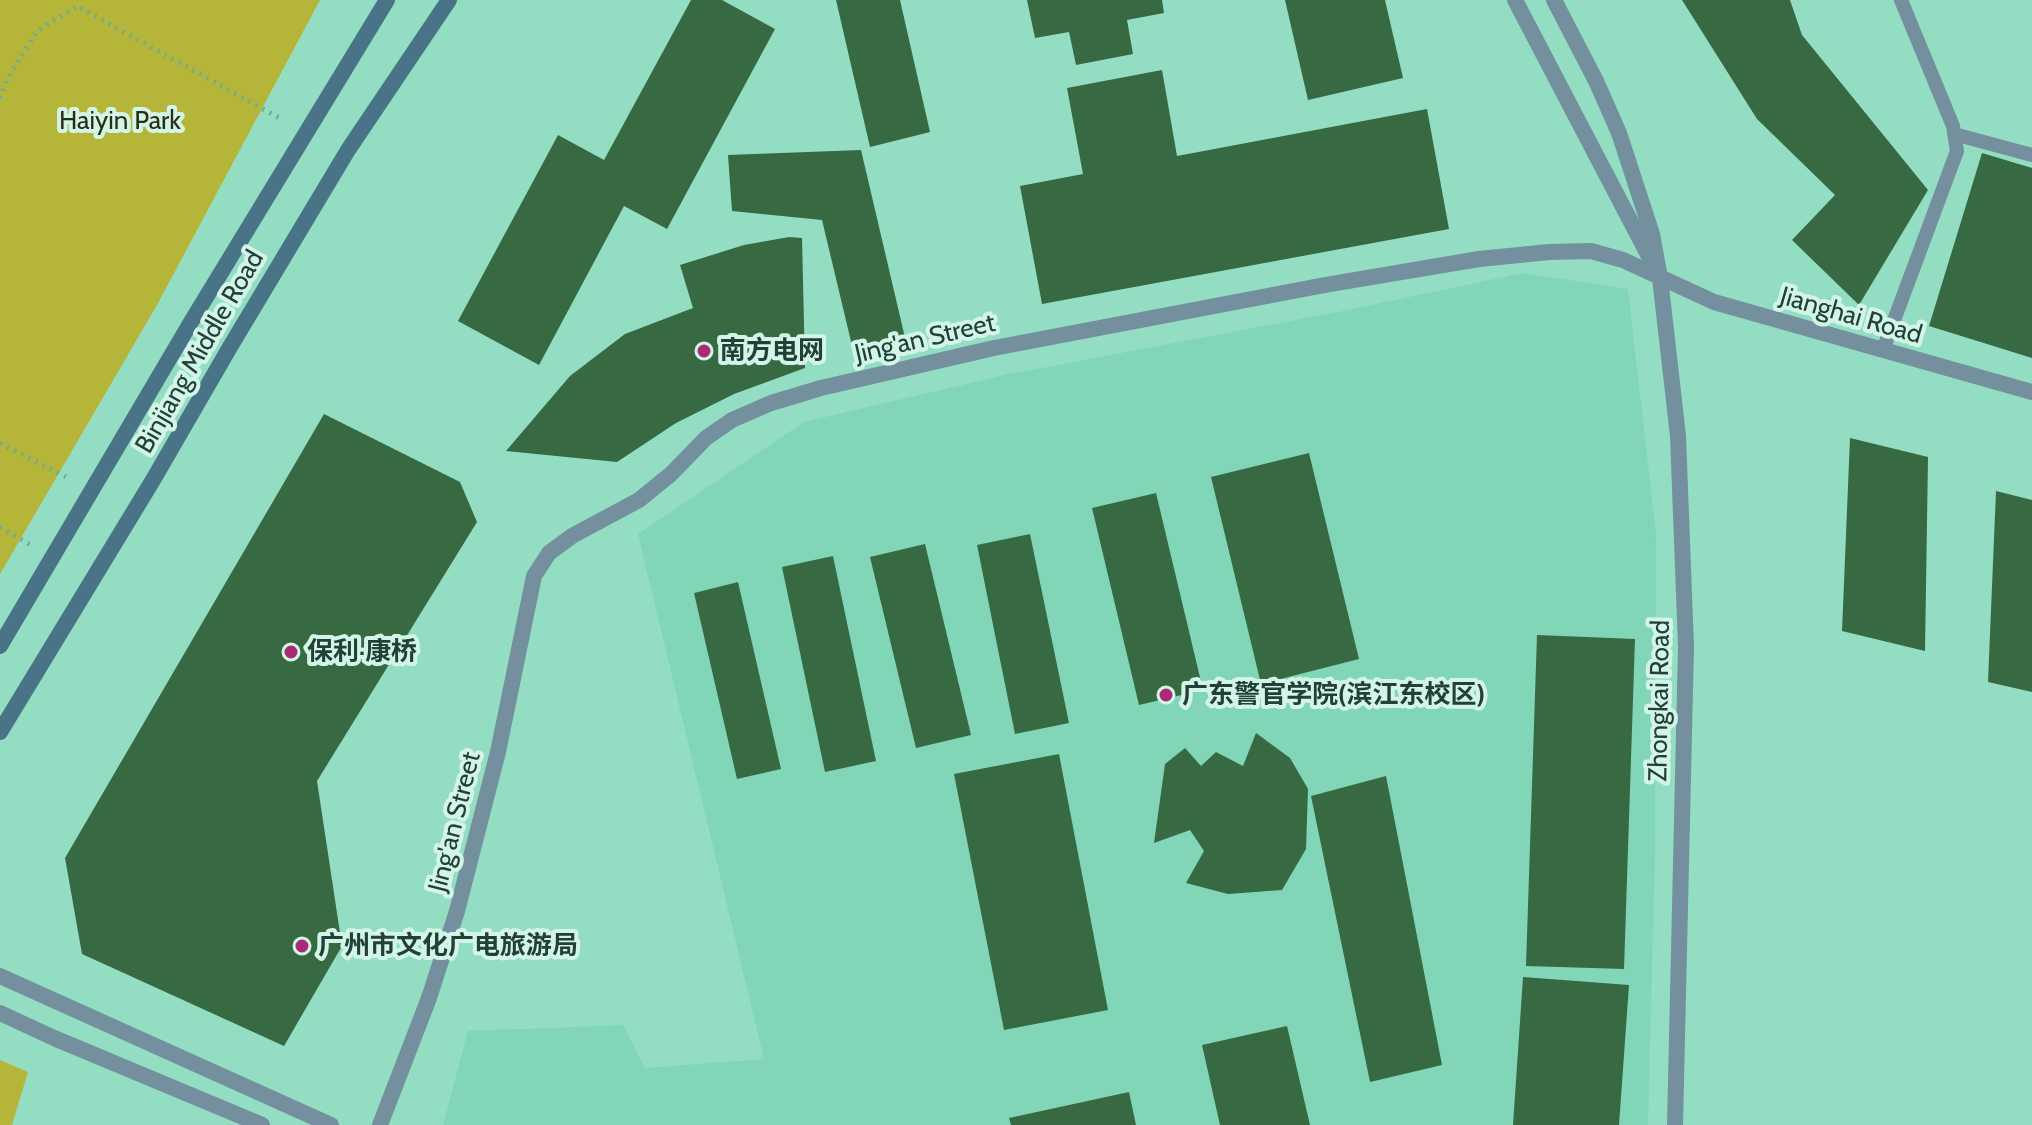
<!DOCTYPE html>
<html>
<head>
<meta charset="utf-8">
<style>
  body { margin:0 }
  canvas { display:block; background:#93ddc3 }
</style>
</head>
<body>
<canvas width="2032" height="1125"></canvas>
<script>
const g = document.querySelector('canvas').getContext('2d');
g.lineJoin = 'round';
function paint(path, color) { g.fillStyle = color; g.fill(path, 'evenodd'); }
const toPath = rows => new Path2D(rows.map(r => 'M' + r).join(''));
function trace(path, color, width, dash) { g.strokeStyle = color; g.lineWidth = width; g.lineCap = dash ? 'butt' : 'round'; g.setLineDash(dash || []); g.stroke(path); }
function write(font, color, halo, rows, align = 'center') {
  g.font = font + ' Cabin,"Noto Sans SC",sans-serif'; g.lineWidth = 8; g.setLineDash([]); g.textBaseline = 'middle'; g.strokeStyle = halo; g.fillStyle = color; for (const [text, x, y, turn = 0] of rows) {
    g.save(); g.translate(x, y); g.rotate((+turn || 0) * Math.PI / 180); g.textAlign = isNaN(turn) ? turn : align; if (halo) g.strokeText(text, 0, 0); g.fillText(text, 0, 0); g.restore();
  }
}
paint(toPath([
  [1523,273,1628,289,1656,534,1655,855,1648,1125,443,1125,468,1031,623,1025,645,1068,764,1059,638,534,804,422,1005,375,1343,311]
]), '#81d6b8');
paint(toPath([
  [0,0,320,0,157,305,0,574],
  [0,1060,28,1072,12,1125,0,1125]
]), '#b5b639');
paint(toPath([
  [691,0,722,0,775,29,667,229,624,206,539,365,458,321,558,135,604,160],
  [836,0,900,0,930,132,870,147],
  [1027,0,1162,0,1164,13,1127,20,1133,54,1076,65,1069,32,1035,38],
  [1285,0,1385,0,1403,78,1308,100],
  [1682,0,1790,0,1802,35,1928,190,1859,305,1792,240,1835,195,1757,119],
  [1162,70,1177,156,1427,109,1449,229,1042,304,1020,186,1083,174,1067,88],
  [861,150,906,342,854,354,822,220,732,211,728,155],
  [1982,153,2032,168,2032,358,1929,326],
  [789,237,802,238,805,368,734,394,676,423,617,462,506,451,570,376,625,334,693,308,680,265,744,245],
  [324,414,460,482,477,522,317,781,342,946,284,1046,82,954,65,858],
  [1850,438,1928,457,1925,651,1842,631],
  [1309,453,1359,659,1261,684,1211,477],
  [1996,491,2032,500,2032,692,1988,682],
  [1156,493,1203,690,1139,705,1092,508],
  [1030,534,1069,723,1015,734,977,545],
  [925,544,971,735,916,748,870,557],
  [833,556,876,761,825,772,782,567],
  [738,582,781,769,737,779,694,593],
  [1537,635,1635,639,1624,969,1526,966],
  [1256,733,1290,758,1308,789,1306,849,1282,890,1228,894,1186,883,1204,851,1190,830,1154,843,1165,764,1185,748,1201,766,1216,752,1243,766],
  [1059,754,1108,1010,1004,1030,954,774],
  [1386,776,1442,1065,1370,1082,1311,796],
  [1523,977,1629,985,1619,1125,1513,1125],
  [1287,1026,1310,1125,1220,1125,1202,1045],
  [1129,1092,1136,1125,1011,1125,1009,1118]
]), '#376943');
trace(toPath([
  [0,98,8,78,37,31,77,6,281,119],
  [0,443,70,479],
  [0,527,34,547]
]), '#6fab96', 5, [2, 6]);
trace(toPath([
  [1954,134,2032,155],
  [1883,350,1957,151,1953,126,1901,0]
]), '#74909e', 14);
trace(toPath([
  [1515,0,1654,266],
  [1554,0,1596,81,1619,133,1652,234,1660,278,1678,436,1686,646,1675,1125],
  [0,976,331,1125],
  [0,1013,54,1038,262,1125],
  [380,1125,429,998,457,911,498,752,534,576,549,553,572,536,639,500,671,474,706,438,732,420,771,403,821,388,994,348,1325,285,1479,259,1549,252,1591,251,1623,260,1714,302,2032,392]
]), '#74909e', 16);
trace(toPath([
  [0,646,191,322,387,0],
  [0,732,153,480,230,347,348,150,449,0]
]), '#497387', 16);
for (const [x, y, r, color] of [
  [704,351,8,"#ac2a75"],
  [291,652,8,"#ac2a75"],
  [1166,695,8,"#ac2a75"],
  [302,946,8,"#ac2a75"]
]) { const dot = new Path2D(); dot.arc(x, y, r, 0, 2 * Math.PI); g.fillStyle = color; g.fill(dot); trace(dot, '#d2f5e7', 3); }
write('26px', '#2c2c17', '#d2f5e7', [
  ["Haiyin Park",120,121]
]);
write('26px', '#224036', '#d2f5e7', [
  ["Jianghai Road",1851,316,16],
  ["Jing'an Street",925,339,-13],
  ["Binjiang Middle Road",200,352,-60],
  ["Zhongkai Road",1660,701,-89],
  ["Jing'an Street",455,822,-76]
]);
write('bold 26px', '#224036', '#d2f5e7', [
  ["南方电网",720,351],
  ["保利·康桥",307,652],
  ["广东警官学院(滨江东校区)",1182,695],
  ["广州市文化广电旅游局",318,946]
], 'left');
</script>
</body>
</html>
